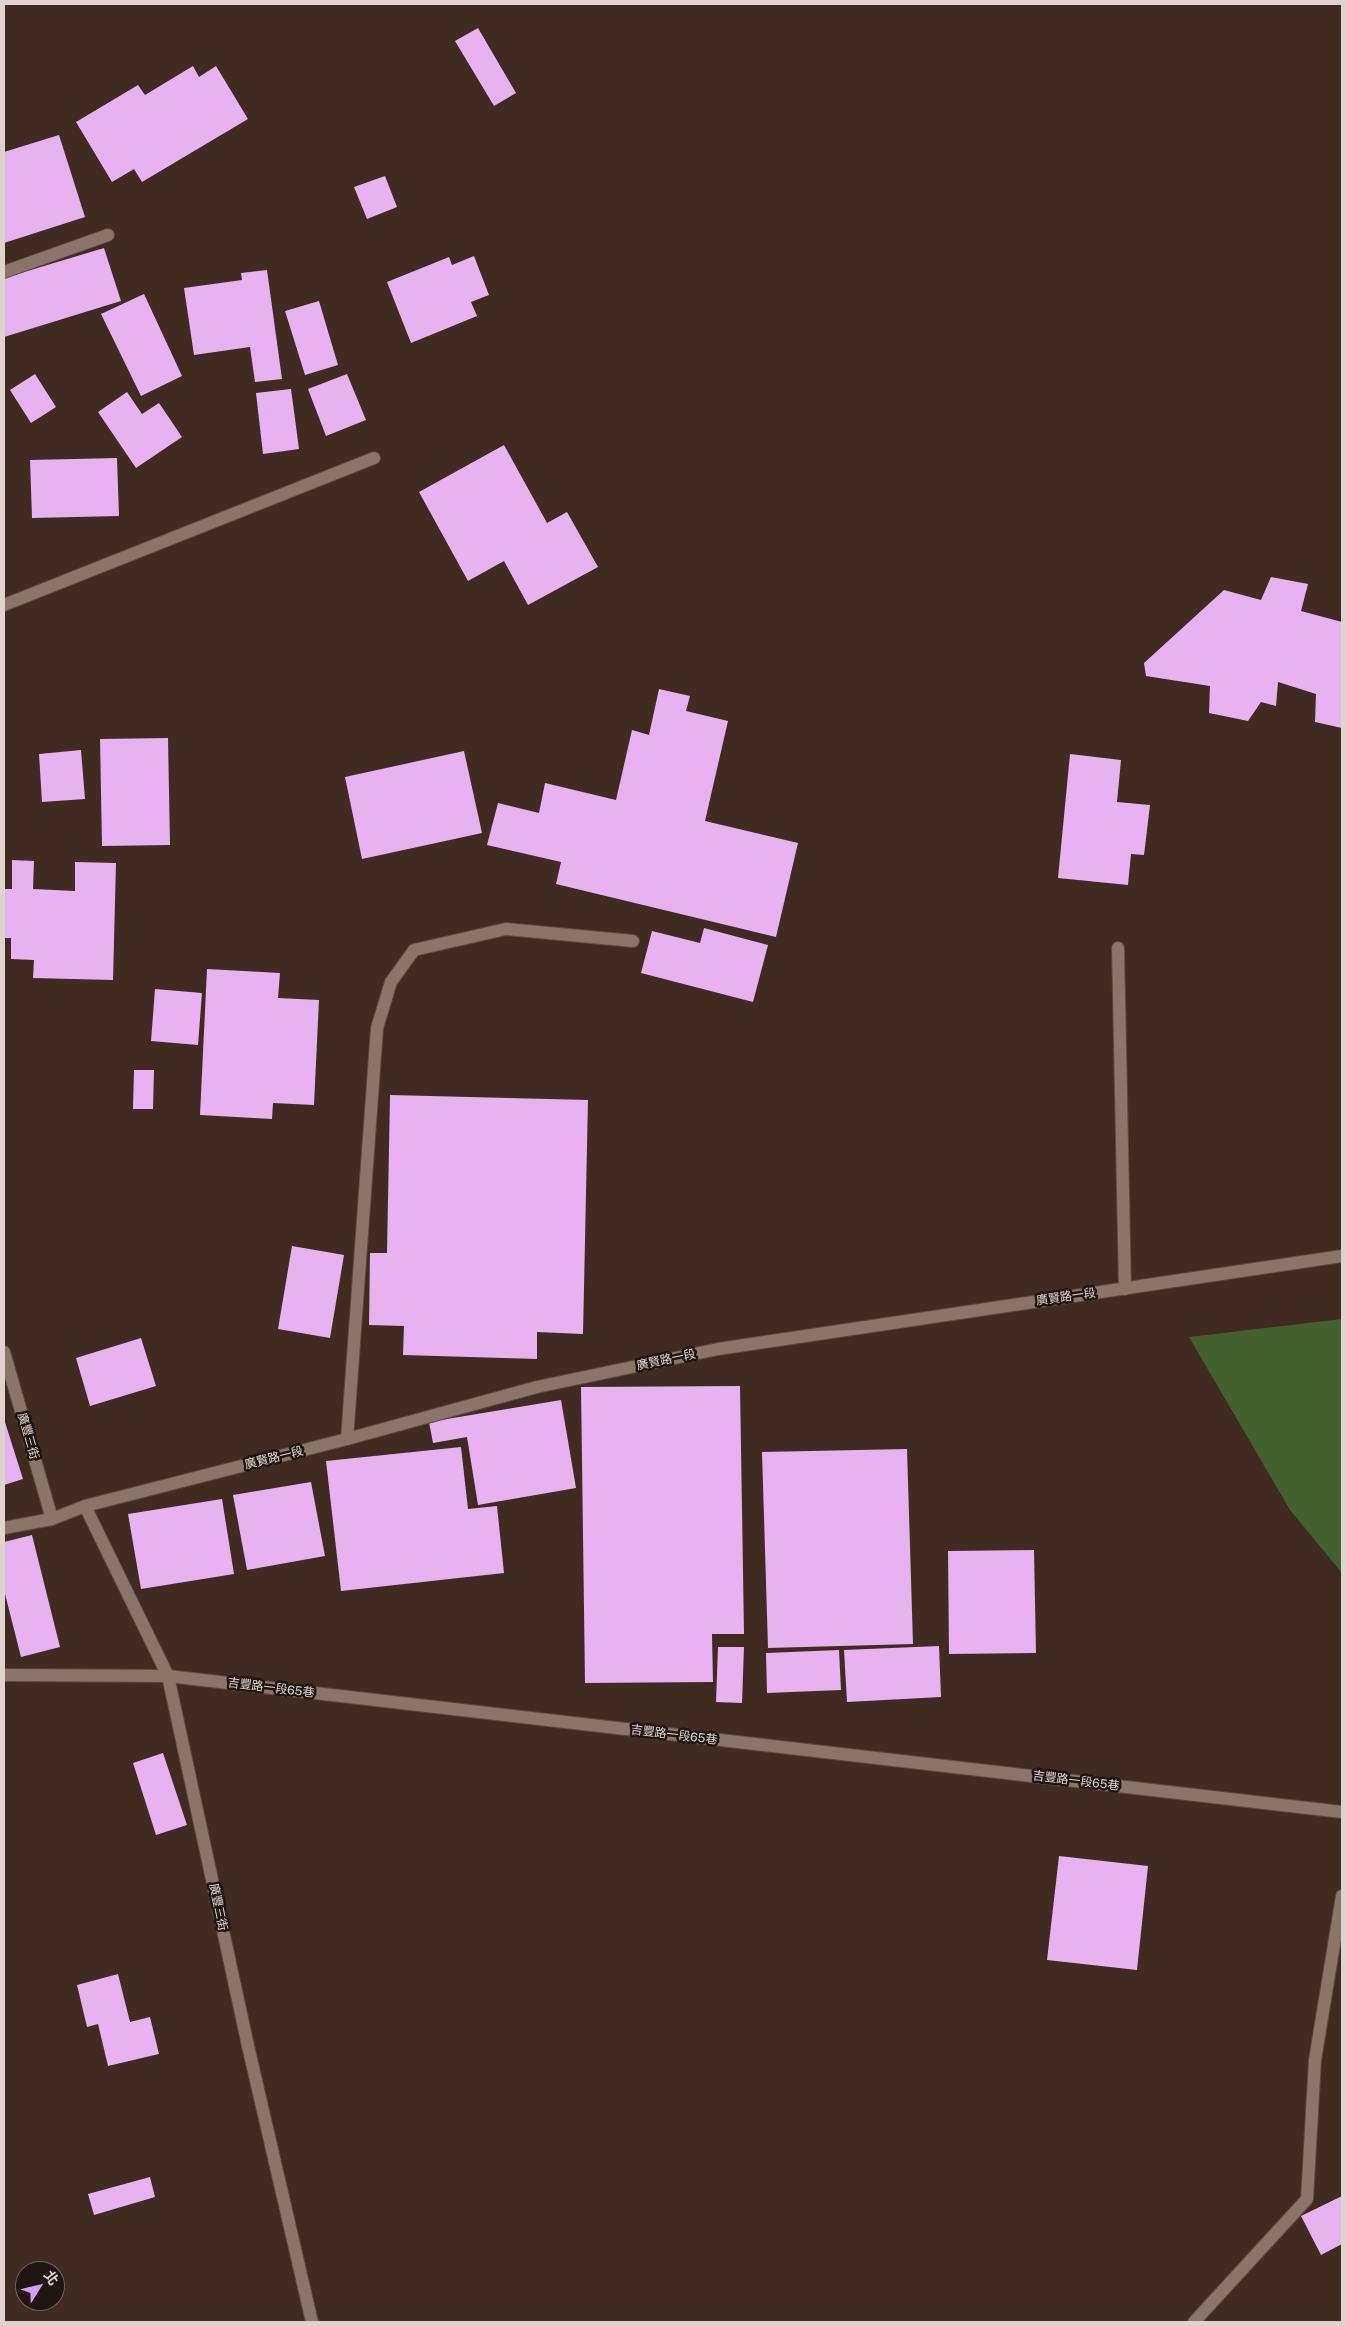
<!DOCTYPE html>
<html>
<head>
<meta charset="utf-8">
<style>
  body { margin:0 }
  #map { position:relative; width:1346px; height:2326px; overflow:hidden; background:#3f2b22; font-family:"Public Sans","Noto Sans TC",sans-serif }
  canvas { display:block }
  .frame { position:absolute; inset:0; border:5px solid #e0d3cd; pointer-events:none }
  .north { position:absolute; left:15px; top:2261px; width:50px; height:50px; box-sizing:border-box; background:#1f1612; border:1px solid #6c625d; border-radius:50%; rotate:54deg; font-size:14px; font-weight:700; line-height:20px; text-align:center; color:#e0d3cd }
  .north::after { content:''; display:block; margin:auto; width:18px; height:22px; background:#d29cfd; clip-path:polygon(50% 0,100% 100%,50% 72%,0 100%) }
</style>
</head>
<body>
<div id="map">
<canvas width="1346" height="2326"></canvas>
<div class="frame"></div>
<div class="north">北</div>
</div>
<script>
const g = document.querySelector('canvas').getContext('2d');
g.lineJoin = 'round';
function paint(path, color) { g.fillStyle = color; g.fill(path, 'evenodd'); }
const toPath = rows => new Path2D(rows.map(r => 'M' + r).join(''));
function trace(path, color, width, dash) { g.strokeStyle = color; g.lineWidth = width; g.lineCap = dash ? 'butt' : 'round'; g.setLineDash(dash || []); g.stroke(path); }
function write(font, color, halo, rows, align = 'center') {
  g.font = font + ' "Public Sans","Noto Sans TC",sans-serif'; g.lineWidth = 5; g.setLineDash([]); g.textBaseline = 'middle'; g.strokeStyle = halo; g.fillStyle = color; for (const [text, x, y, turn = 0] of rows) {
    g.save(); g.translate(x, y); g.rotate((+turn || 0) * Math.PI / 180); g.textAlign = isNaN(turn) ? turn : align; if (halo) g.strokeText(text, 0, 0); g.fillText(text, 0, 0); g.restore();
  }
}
paint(toPath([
  [1342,1319,1342,1573,1290,1510,1189,1337]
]), '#44602d');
paint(toPath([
  [478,28,516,93,494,106,455,41],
  [193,66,199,77,216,66,248,119,142,182,134,169,112,182,76,122,138,85,145,95],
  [59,135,85,217,4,243,4,152],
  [385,176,397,207,367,219,354,187],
  [104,248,121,301,4,337,4,278],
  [474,256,489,295,471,302,477,316,411,343,387,282,449,257,452,265],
  [267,270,282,379,255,382,250,347,194,355,184,288,242,280,241,273],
  [144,294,182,376,141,396,101,314],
  [319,301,338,365,305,375,285,311],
  [35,374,56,407,31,423,10,390],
  [347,374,366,420,326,436,308,389],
  [291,389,299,449,263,454,256,393],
  [127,392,142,414,159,403,182,437,136,468,98,412],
  [504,445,547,523,567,512,598,567,528,605,504,561,468,581,419,492],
  [117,458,119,516,32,518,30,460],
  [1271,577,1308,584,1301,611,1342,622,1342,728,1315,722,1316,694,1278,682,1276,706,1261,702,1248,721,1209,713,1210,686,1146,676,1144,663,1224,590,1261,600],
  [659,689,690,696,686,711,728,721,705,821,798,843,776,937,556,884,561,862,487,845,498,803,539,813,545,783,616,800,632,730,649,735],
  [168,738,170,845,102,846,100,739],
  [81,750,85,799,42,802,39,754],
  [464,751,482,833,362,859,345,777],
  [1070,754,1121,760,1117,802,1150,805,1144,855,1131,854,1128,885,1058,878],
  [12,860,34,861,33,889,75,891,75,862,116,863,113,980,33,978,34,960,11,959,11,938,4,938,4,889,12,889],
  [704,928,768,945,753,1002,641,973,652,931,700,943],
  [207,969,280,973,278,998,319,1000,314,1105,273,1103,272,1119,200,1115],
  [155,989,202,993,198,1045,151,1041],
  [134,1070,154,1070,153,1109,133,1109],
  [390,1095,588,1100,583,1334,537,1332,537,1359,403,1355,404,1326,369,1325,370,1253,387,1253],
  [292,1246,344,1255,330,1338,278,1329],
  [141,1338,156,1386,90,1406,76,1358],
  [740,1386,744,1634,712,1634,713,1682,585,1683,581,1387],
  [561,1400,576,1488,478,1505,467,1437,433,1443,429,1422],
  [4,1419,23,1479,4,1485],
  [461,1447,468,1509,497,1506,504,1573,341,1591,326,1461],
  [907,1449,913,1644,768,1648,762,1452],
  [311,1482,325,1556,247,1570,233,1495],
  [222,1499,234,1574,141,1589,128,1514],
  [32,1535,60,1647,21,1657,4,1590,4,1542],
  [1034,1550,1036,1653,949,1654,948,1551],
  [939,1646,941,1697,847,1702,844,1650],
  [718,1647,744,1647,742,1703,716,1702],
  [839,1650,841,1690,767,1693,766,1653],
  [163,1753,187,1825,156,1835,133,1763],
  [1059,1856,1148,1866,1137,1970,1047,1960],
  [118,1974,130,2022,150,2017,159,2054,108,2066,98,2024,87,2027,77,1985],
  [150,2177,155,2197,94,2215,88,2194],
  [1342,2196,1342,2244,1321,2255,1301,2216]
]), '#e7b2ef');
const service = toPath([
  [4,272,108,235],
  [4,605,374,458],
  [1118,948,1125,1289],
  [347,1439,377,1028,391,982,414,950,506,929,633,941],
  [1194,2322,1307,2199,1315,2060,1342,1896]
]);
const minor = toPath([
  [4,1352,52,1519],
  [4,1675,168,1676,1342,1812]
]);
const tertiary = toPath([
  [85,1506,168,1676,248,2046,312,2322],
  [4,1528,52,1519,85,1506,347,1439,537,1387,718,1349,1342,1256]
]);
trace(service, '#594941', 14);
trace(minor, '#594941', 14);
trace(tertiary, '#594941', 14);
trace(service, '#8b7469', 12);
trace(minor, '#8b7469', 12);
trace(tertiary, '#8b7469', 12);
write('12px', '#e0d3cd', '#1f1612', [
  ["廣賢路一段",1066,1297,-8],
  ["廣賢路一段",666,1360,-12],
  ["廣豐三街",28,1436,74],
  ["廣賢路一段",274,1458,-14],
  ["吉豐路一段65巷",271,1688,7],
  ["吉豐路一段65巷",674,1735,7],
  ["吉豐路一段65巷",1076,1781,7],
  ["廣豐三街",218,1907,78]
]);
</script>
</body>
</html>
